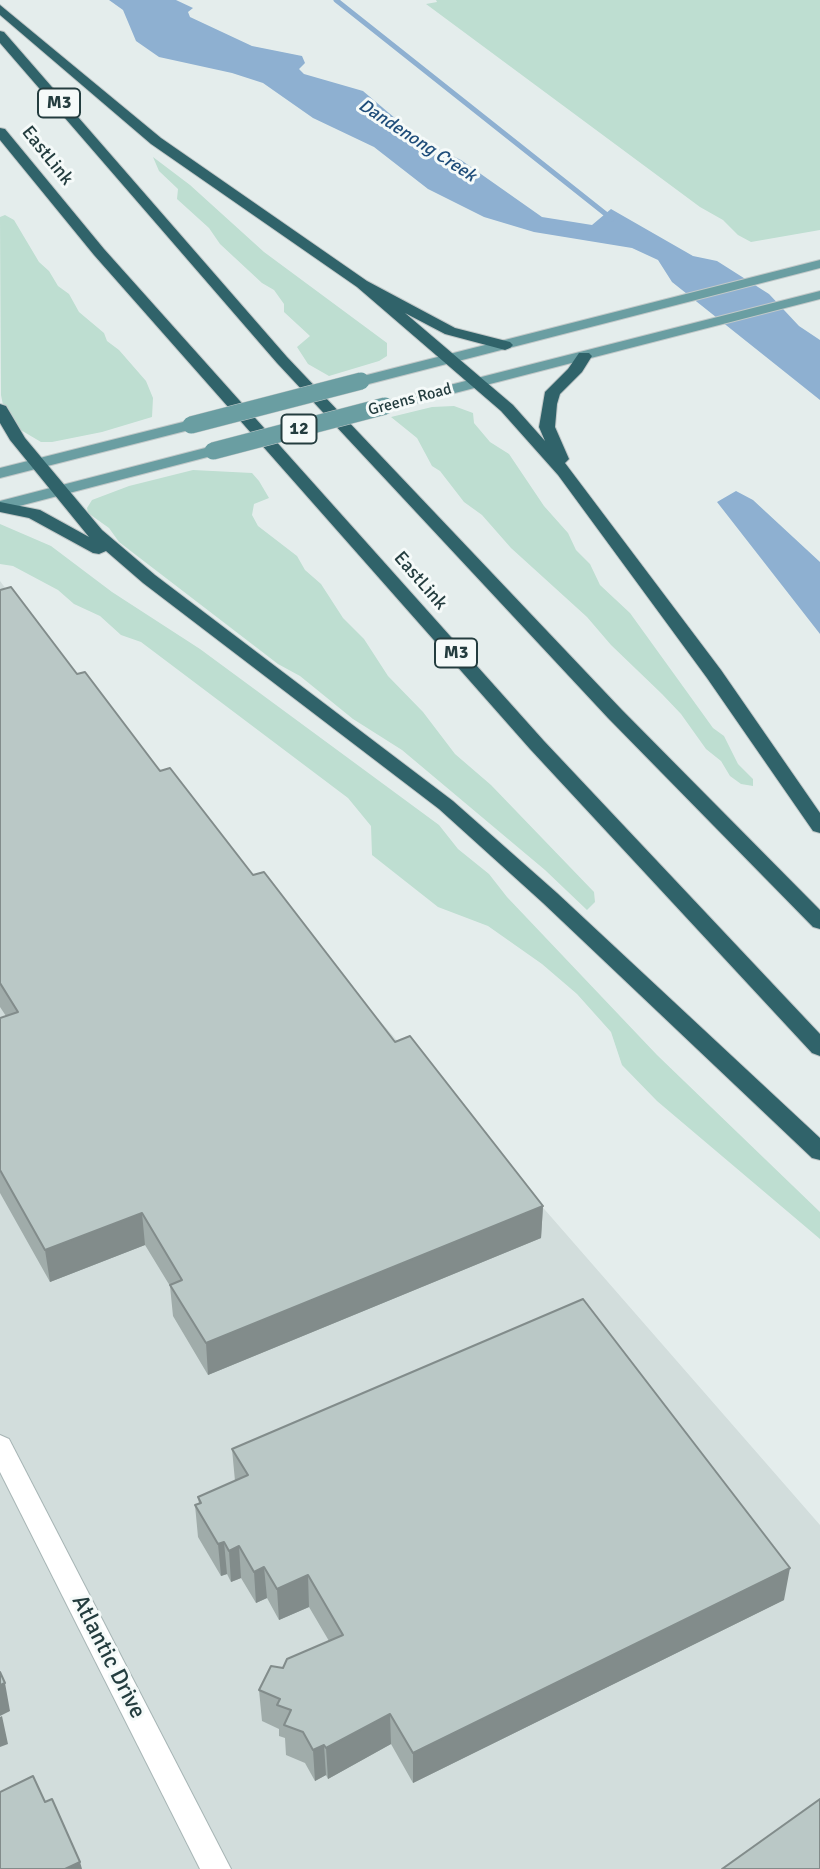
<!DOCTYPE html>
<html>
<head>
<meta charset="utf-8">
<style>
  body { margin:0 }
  canvas { display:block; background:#e4edec }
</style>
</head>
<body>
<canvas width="820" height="1869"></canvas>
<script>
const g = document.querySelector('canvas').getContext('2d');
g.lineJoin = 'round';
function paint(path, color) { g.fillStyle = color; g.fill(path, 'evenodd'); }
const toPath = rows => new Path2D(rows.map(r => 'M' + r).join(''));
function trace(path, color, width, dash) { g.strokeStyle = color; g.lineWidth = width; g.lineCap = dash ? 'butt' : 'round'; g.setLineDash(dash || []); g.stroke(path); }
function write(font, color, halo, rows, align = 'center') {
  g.font = font + ' Signika,sans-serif'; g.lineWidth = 6; g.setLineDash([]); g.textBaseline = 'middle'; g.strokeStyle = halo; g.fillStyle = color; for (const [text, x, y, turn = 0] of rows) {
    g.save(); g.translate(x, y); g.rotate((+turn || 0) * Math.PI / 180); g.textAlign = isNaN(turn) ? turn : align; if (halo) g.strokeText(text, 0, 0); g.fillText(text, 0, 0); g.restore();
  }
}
paint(toPath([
  [0,581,24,613,820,1525,820,1869,0,1869]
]), '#d2dddc');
paint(toPath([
  [436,0,820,0,820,230,751,242,738,235,723,220,700,207,426,4,437,2],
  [153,157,190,185,264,252,387,343,387,356,379,361,329,376,308,364,297,347,310,336,284,312,284,304,274,290,262,283,220,244,209,228,177,199,178,189,159,171],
  [5,215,14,220,39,262,49,271,58,286,69,294,79,312,104,333,107,341,119,350,146,381,153,398,152,417,102,432,52,442,41,442,19,429,3,405,1,395,0,217],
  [454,406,473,413,474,423,490,442,509,454,544,506,568,533,576,550,590,564,600,585,630,613,713,728,724,736,738,764,753,779,753,786,741,784,730,776,721,761,706,749,681,714,662,694,611,645,587,617,511,548,482,515,464,502,440,471,432,466,417,438,391,417,432,407],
  [193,470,252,473,259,481,269,498,254,504,252,515,258,526,297,556,305,570,321,584,343,618,364,639,388,676,423,712,455,754,491,785,594,892,595,902,587,910,545,870,402,750,353,719,300,676,278,664,119,542,109,528,88,513,87,508,92,500,129,486],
  [0,524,51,546,112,592,200,649,439,825,458,849,489,874,507,897,657,1055,820,1212,820,1239,657,1101,622,1065,611,1032,577,994,542,964,488,926,438,907,372,855,371,826,348,798,141,642,121,635,100,616,74,604,58,590,13,566,0,564]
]), '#beded1');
paint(toPath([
  [109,0,176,0,193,8,188,12,190,17,252,46,302,56,305,63,299,69,304,74,363,91,422,141,461,160,542,217,592,225,611,209,693,256,717,261,769,294,799,326,820,340,820,400,672,282,658,260,632,248,534,232,484,217,428,189,374,147,313,118,263,83,232,73,159,57,136,41,123,10],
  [736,491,753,500,820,562,820,634,717,502]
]), '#8eb0d1');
trace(toPath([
  [336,0,612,219]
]), '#8eb0d1', 5);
const street = toPath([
  [0,1435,9,1439,231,1869,200,1869,0,1472,0,1435]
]);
const primary = toPath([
  [820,260,820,268,361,386,353,381,355,378,820,260],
  [820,291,820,299,385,411,377,406,379,403,820,291],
  [191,420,197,422,199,425,197,428,0,478,0,468,191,420],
  [213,446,221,451,219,454,0,511,0,501,213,446]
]);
const highway = toPath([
  [0,5,161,138,367,281,455,328,510,342,513,345,510,348,505,350,445,334,405,313,513,405,545,441,539,427,545,392,568,369,579,353,589,353,592,356,582,372,560,394,557,404,555,427,569,459,565,463,721,670,820,813,820,833,813,831,707,678,558,475,501,411,357,287,151,144,0,15,0,5],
  [0,31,4,32,287,357,622,710,820,910,820,929,813,927,608,718,277,363,0,43,0,31],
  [0,128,5,129,104,249,544,741,820,1034,820,1056,812,1053,530,749,94,255,0,140,0,128],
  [0,404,6,406,25,438,102,530,155,575,453,801,557,893,820,1138,820,1160,812,1158,543,903,439,809,143,583,106,551,99,554,93,553,29,518,0,512,0,502,40,510,89,537,10,440,0,423,0,404]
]);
trace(street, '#a7b5b5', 2);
trace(primary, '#c2c9c9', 2);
trace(highway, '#c2c9c9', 2);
paint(street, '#fff');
paint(primary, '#6a9ea2');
paint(highway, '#30636a');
const primaryBridge = toPath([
  [191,425,361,381],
  [213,451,385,406]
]);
trace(primaryBridge, '#c2c9c9', 18, []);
trace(primaryBridge, '#6a9ea2', 17);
paint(toPath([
  [0,590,77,674,160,771,253,875,395,1042,543,1206,541,1238,208,1375,173,1316,170,1286,145,1245,50,1282,0,1193,0,1018,6,1016,0,1007],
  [232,1449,784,1600,413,1783,391,1744,328,1779,326,1775,315,1781,305,1763,286,1755,285,1738,279,1736,279,1729,262,1721,259,1690,283,1668,329,1641,309,1607,279,1620,267,1598,256,1603,241,1578,231,1582,227,1574,221,1576,198,1537,195,1505,199,1504,198,1497,235,1481]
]), '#a0acaa');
paint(toPath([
  [543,1206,541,1238,208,1375,206,1343],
  [142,1213,145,1245,50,1282,45,1250],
  [224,1542,227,1574,221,1576,218,1544],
  [239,1546,241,1578,231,1582,229,1551],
  [264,1567,267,1598,256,1603,254,1572],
  [790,1568,784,1600,413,1783,413,1753],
  [308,1575,309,1607,279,1620,277,1589],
  [5,1683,10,1711,0,1716,0,1685],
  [390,1714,391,1744,328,1779,326,1748],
  [2,1716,8,1744,0,1747,0,1717],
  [324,1745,326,1775,315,1781,313,1750],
  [80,1862,82,1869,65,1869]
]), '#828c8b');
const building = toPath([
  [11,587,77,674,85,672,160,771,170,768,253,875,264,872,395,1042,410,1036,543,1206,206,1343,170,1285,182,1280,142,1213,45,1250,0,1170,0,1018,18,1012,0,983,0,590,11,587],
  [583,1299,790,1568,413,1753,390,1714,326,1748,324,1745,313,1750,303,1732,284,1725,291,1710,277,1705,280,1699,259,1690,271,1666,283,1668,287,1659,343,1635,308,1575,277,1589,264,1567,254,1572,239,1546,229,1551,224,1542,218,1544,195,1505,201,1503,198,1497,248,1475,232,1449,583,1299],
  [0,1672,5,1683,0,1685,0,1672],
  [33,1776,45,1802,52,1799,80,1862,65,1869,0,1869,0,1792,33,1776],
  [820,1799,820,1869,722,1869,820,1799]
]);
paint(building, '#bac8c6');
trace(building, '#828c8b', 2);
write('16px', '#243d3f', '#f5faf9', [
  ["Greens Road",410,400,-15]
]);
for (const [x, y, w] of [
  [59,103,42],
  [299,429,35],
  [456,653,42]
]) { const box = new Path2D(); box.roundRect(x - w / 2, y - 14.5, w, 29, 5); g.fillStyle = '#f5faf9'; g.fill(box); trace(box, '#243d3f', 2); }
write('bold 18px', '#243d3f', null, [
  ["M3",59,103],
  ["12",299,429],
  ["M3",456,653]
]);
write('italic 18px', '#1f4d7a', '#f5faf9', [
  ["Dandenong Creek",417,141,33]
]);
write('19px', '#243d3f', '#f5faf9', [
  ["EastLink",47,156,51],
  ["EastLink",420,581,49]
]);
write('23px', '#243d3f', '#f5faf9', [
  ["Atlantic Drive",108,1657,63]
]);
</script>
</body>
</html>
